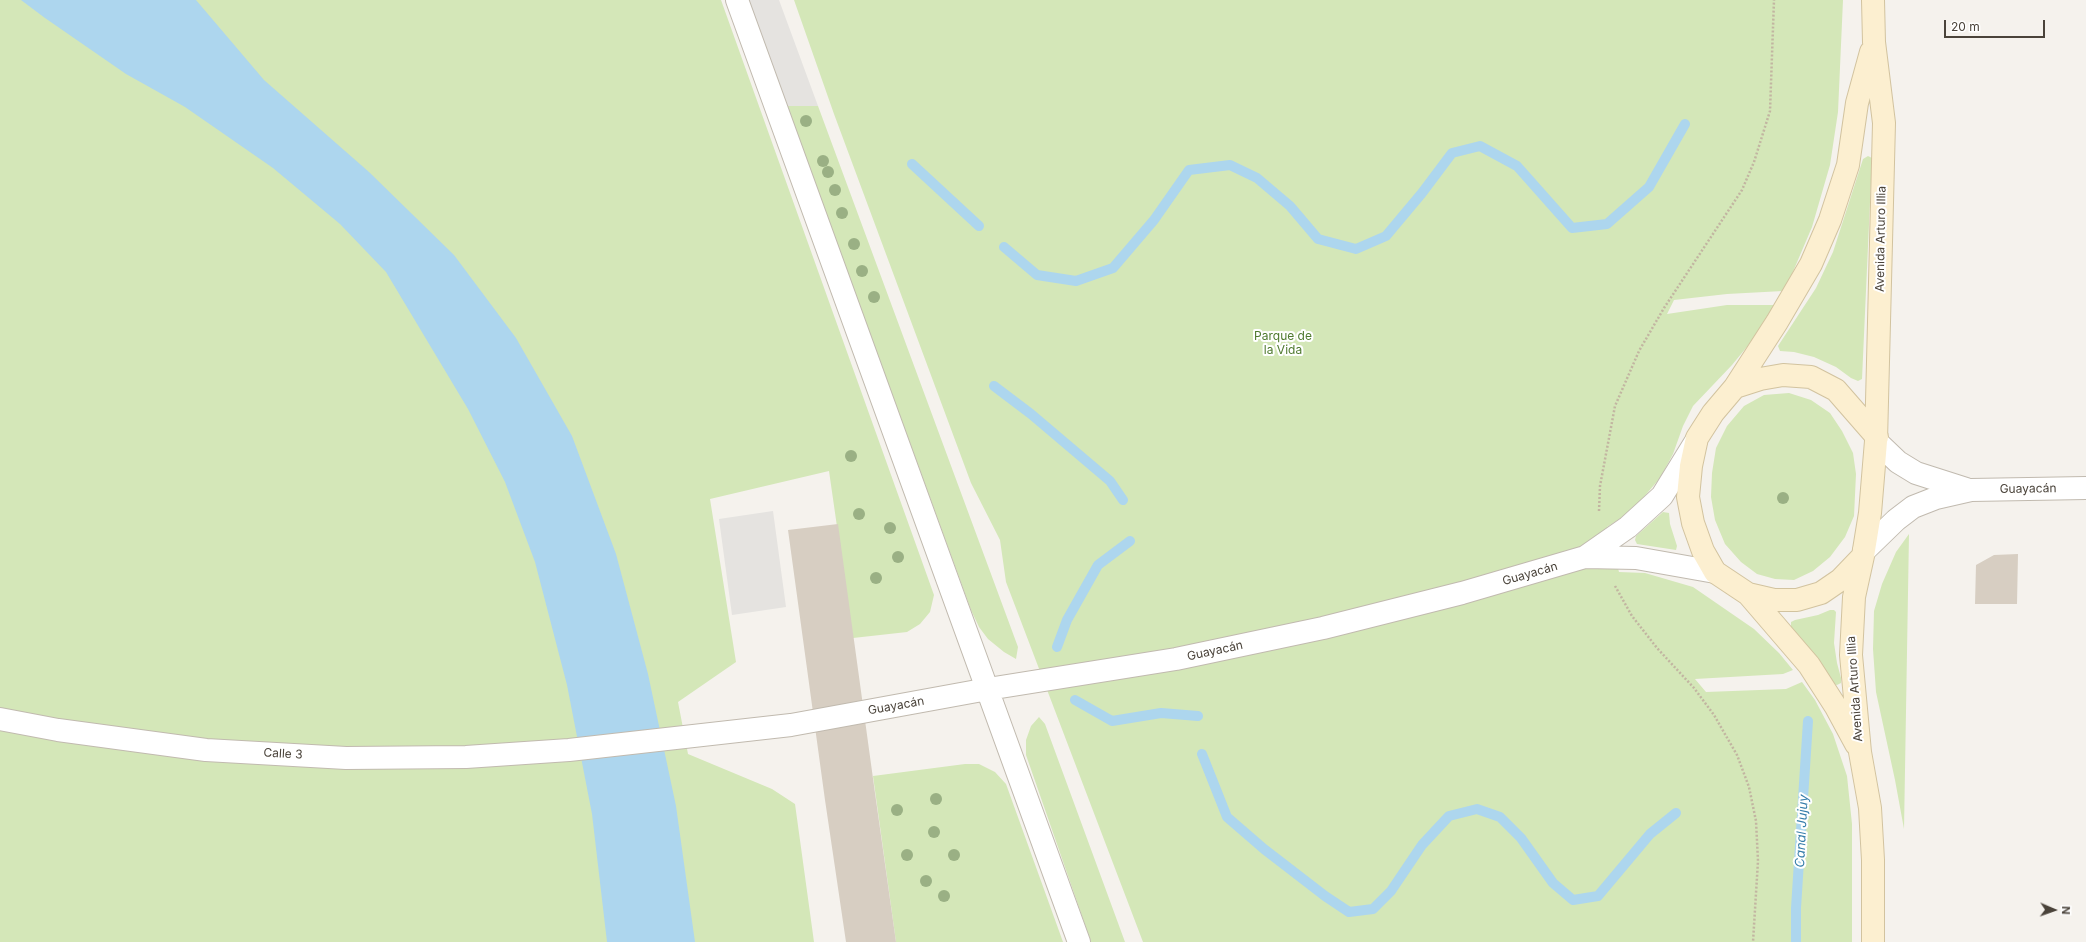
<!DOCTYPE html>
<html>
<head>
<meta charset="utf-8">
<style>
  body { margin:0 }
  #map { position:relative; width:2086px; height:942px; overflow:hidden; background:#f5f2ed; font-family:Inter,sans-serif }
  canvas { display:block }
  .north { position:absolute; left:2034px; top:890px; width:40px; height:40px; -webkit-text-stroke:3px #fff; paint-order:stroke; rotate:92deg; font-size:11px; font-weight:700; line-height:16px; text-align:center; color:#4a433a }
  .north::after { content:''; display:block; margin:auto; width:14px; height:18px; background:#4a433a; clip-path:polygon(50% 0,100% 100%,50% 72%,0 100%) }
  .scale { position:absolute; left:1944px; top:20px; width:101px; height:18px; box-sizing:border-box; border:2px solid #4a433a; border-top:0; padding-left:5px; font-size:12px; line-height:14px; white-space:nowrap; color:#4a433a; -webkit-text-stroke:3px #fff; paint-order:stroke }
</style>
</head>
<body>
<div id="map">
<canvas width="2086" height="942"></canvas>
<div class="north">N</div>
<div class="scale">20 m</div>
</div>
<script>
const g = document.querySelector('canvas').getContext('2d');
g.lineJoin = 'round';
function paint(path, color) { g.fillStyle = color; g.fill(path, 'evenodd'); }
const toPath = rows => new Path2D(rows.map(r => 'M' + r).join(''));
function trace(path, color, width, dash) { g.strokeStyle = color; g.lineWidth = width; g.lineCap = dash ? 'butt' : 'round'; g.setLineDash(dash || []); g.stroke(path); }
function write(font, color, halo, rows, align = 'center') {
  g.font = font + ' Inter,sans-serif'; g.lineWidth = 4; g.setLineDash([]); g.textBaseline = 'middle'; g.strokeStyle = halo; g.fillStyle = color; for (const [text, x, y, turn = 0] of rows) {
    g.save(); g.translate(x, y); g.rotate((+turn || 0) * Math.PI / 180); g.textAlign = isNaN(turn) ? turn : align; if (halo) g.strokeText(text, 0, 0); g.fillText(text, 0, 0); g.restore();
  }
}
paint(toPath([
  [0,0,721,0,934,595,930,612,920,624,907,632,853,638,829,471,710,499,736,662,678,702,688,754,772,789,795,804,814,942,0,942],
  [794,0,1843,0,1838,112,1830,165,1812,227,1792,274,1783,291,1727,294,1674,300,1667,314,1727,305,1775,305,1755,337,1732,365,1693,406,1683,426,1673,454,1660,478,1643,498,1624,516,1607,527,1619,572,1645,573,1693,587,1754,629,1779,653,1793,670,1783,674,1695,679,1706,692,1786,689,1802,682,1815,700,1833,734,1847,776,1852,824,1852,942,1143,942,1006,582,1000,540,971,483,834,114],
  [787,106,818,106,1018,647,1016,659,1004,652,988,639,979,627,971,610],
  [1868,156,1872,158,1862,379,1858,381,1851,378,1836,367,1814,357,1794,352,1780,351,1778,346,1816,288,1833,252,1863,159],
  [1789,393,1811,400,1830,413,1842,431,1853,453,1856,474,1854,516,1845,537,1830,557,1813,571,1794,580,1775,579,1757,574,1741,562,1725,544,1715,520,1711,497,1712,473,1716,448,1727,426,1744,406,1764,395],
  [1663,512,1669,513,1670,524,1677,546,1676,550,1637,544,1635,540,1636,536],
  [1909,534,1904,829,1895,780,1876,692,1873,649,1874,611,1882,584,1896,552],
  [1830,610,1834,610,1836,612,1834,643,1837,663,1841,678,1841,683,1837,685,1832,684,1791,628,1791,622,1795,620,1818,615],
  [1039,717,1045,724,1125,942,1091,942,1026,755,1026,740,1031,726],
  [965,764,979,764,995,772,1006,784,1063,942,896,942,873,776]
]), '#d4e7b8');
paint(toPath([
  [748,0,779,0,818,106,787,106],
  [773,511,786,607,732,615,719,519]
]), '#e5e3e0');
paint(toPath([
  [21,0,196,0,264,80,369,172,454,255,516,338,572,436,616,554,648,674,676,806,695,942,607,942,592,814,567,685,535,562,505,482,468,409,386,272,340,224,273,168,185,107,126,74,45,18]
]), '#add6ee');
trace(toPath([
  [912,164,979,226],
  [1004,247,1037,275,1076,281,1113,268,1154,220,1189,170,1230,165,1257,178,1290,206,1318,239,1356,249,1386,236,1422,193,1452,153,1480,146,1517,166,1572,228,1607,224,1649,187,1685,124],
  [994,386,1031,414,1110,481,1123,500],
  [1057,647,1067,620,1098,565,1130,541],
  [1075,700,1112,721,1161,713,1198,716],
  [1202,754,1227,817,1264,849,1325,896,1349,912,1373,909,1391,891,1422,845,1449,816,1477,809,1500,817,1521,838,1553,883,1573,900,1598,896,1650,834,1676,813],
  [1796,942,1796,908,1808,721]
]), '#add6ee', 10);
paint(toPath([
  [838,524,875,793,896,942,846,942,825,800,788,530],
  [2018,554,2017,604,1975,604,1976,565,1994,555]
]), '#d7cec2');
const minor = toPath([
  [737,0,1079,942],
  [1585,557,1628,527,1662,496,1696,441],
  [0,719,58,730,206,750,346,758,466,757,569,750,791,725,988,689,1176,659,1323,628,1462,593,1585,557,1636,558,1715,572]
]);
const tertiary = toPath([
  [1876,441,1898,462,1916,473,1966,489],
  [1864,551,1896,520,1913,507,1936,498,1971,490,2086,488]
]);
const secondary = toPath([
  [1735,387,1760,379,1783,375,1811,377,1836,390,1877,437],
  [1863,556,1840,580,1821,593,1797,600,1774,600,1748,594,1715,572,1703,551,1693,523,1688,497,1691,466,1697,438,1713,413,1735,387,1777,322,1811,264,1830,220,1848,165,1857,103,1871,52],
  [1748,594,1809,665,1836,707,1856,744],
  [1873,942,1873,860,1870,808,1860,752,1851,655,1854,597,1863,556,1870,513,1876,441,1884,123,1874,42,1873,0]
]);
trace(minor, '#c1baaf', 24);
trace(tertiary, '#c1baaf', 24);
trace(secondary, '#d2c39f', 24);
trace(toPath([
  [1599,511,1600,486,1615,406,1639,351,1664,308,1742,190,1754,162,1770,111,1774,0],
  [1615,586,1632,616,1657,648,1694,688,1714,715,1737,755,1749,787,1756,821,1758,861,1753,942]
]), '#c2b5a1', 2.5, [2, 2]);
trace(minor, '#fff', 22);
trace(tertiary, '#fff', 22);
trace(secondary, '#fcefd0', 22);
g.fillStyle = '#9ab084';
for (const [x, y] of [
  [806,121],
  [823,161],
  [828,172],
  [835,190],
  [842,213],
  [854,244],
  [862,271],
  [874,297],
  [851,456],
  [1783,498],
  [859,514],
  [890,528],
  [898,557],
  [876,578],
  [936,799],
  [897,810],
  [934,832],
  [907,855],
  [954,855],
  [926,881],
  [944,896]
]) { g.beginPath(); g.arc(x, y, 6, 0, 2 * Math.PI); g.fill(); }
write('12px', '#4a433a', '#fff', [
  ["Avenida Arturo Illia",1881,239,-89],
  ["Guayacán",2028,489,-1],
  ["Guayacán",1530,574,-16],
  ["Guayacán",1215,651,-12],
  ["Avenida Arturo Illia",1855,689,-94],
  ["Guayacán",896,706,-10],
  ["Calle 3",283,754,3]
]);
write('12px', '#4f7a2f', '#fff', [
  ["Parque de",1283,336],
  ["la Vida",1283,350]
]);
write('italic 13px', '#357daa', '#fff', [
  ["Canal Jujuy",1802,831,-87]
]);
</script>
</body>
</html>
